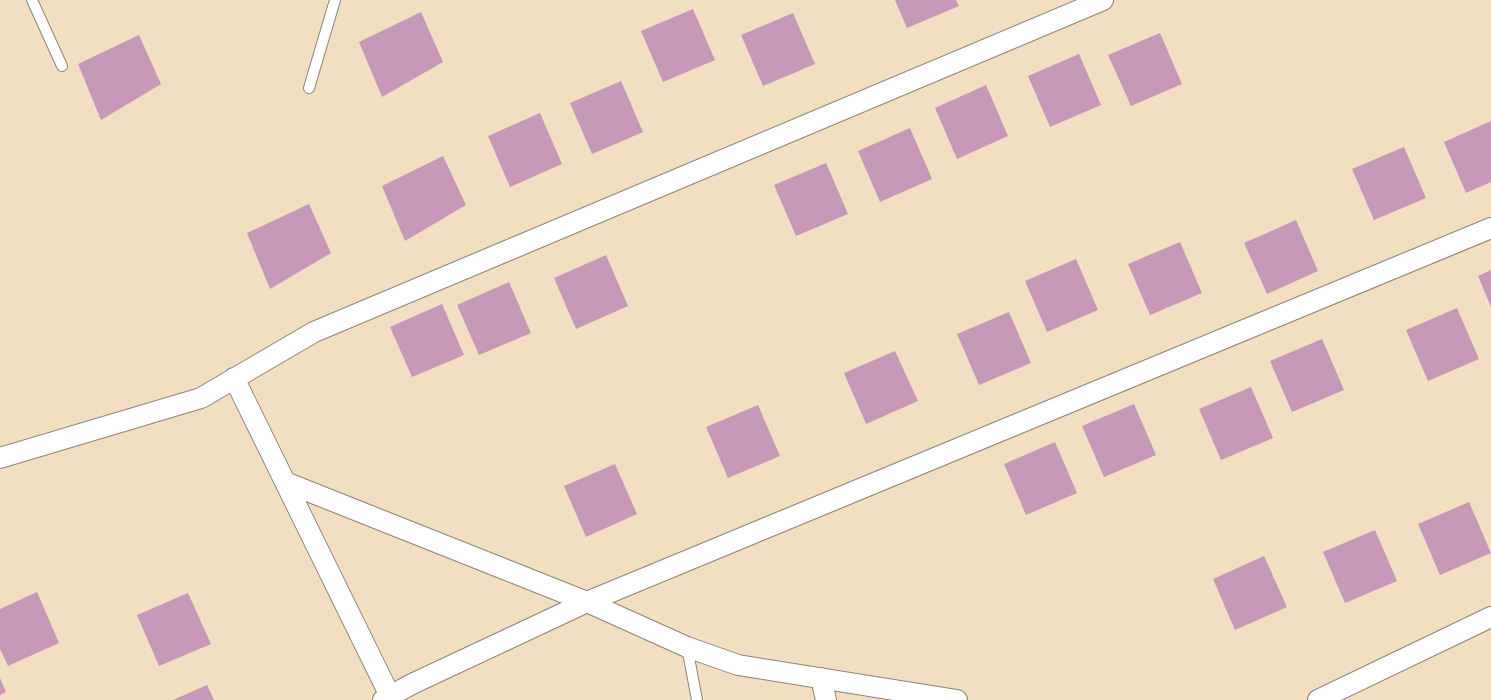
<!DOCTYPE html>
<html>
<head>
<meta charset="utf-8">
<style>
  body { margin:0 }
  canvas { display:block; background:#f2dec0 }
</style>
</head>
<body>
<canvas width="1491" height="700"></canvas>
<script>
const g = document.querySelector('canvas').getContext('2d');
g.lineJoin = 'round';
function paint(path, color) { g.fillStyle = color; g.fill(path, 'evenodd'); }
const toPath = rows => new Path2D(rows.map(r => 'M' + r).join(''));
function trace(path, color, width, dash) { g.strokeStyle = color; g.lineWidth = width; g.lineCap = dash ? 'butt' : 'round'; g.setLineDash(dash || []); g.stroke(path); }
paint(toPath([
  [895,0,956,0,959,6,907,28],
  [693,9,715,60,663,82,641,31],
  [421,12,443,62,382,97,359,42],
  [793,13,815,64,763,86,741,35],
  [1160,33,1182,84,1131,106,1108,55],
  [139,35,161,84,101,120,78,64],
  [1079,54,1101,105,1050,127,1028,76],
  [621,81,643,132,592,154,570,103],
  [986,85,1008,136,957,159,935,108],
  [540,113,562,164,510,187,488,136],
  [1491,121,1491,182,1466,193,1444,142],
  [910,128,932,179,880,202,858,151],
  [1404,147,1426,198,1374,220,1352,169],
  [443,156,466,205,405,241,382,186],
  [826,163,848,214,796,236,774,185],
  [309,204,331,253,270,289,247,233],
  [1296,220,1318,271,1267,294,1244,243],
  [1180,242,1202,293,1150,315,1128,264],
  [606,255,628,306,576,329,554,278],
  [1076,259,1098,310,1047,332,1025,281],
  [1491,270,1491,307,1478,276],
  [509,282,531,333,479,355,457,305],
  [442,304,464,355,412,377,390,327],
  [1457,308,1479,359,1428,381,1406,330],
  [1009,312,1031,363,979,385,957,334],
  [1322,339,1344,390,1292,412,1270,361],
  [895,351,918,401,866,424,844,373],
  [1251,387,1273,438,1221,460,1199,409],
  [1134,404,1156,455,1104,477,1082,426],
  [758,405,780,456,728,478,706,427],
  [1055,442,1077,493,1026,515,1004,464],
  [615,464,637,514,586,537,564,486],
  [1469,502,1491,553,1440,575,1418,524],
  [1375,530,1397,581,1345,603,1323,552],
  [1264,556,1287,607,1235,630,1213,579],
  [37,592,59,643,8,666,0,649,0,609],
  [188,593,211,644,159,666,137,615],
  [0,678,6,692,0,695],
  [207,685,214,700,173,700]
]), '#c898b8');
const service = toPath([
  [32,0,62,66],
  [309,88,335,0],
  [687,647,697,700]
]);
const minor = toPath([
  [234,378,390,696],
  [0,458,201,398,314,332,1103,0],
  [285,482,587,602,687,647,738,665,957,700],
  [821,678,826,700],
  [383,700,412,684,587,602,1491,228],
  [1318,700,1491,617]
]);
trace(service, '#8e8476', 12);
trace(minor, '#8e8476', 22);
trace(service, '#fff', 10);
trace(minor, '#fff', 20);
</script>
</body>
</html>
